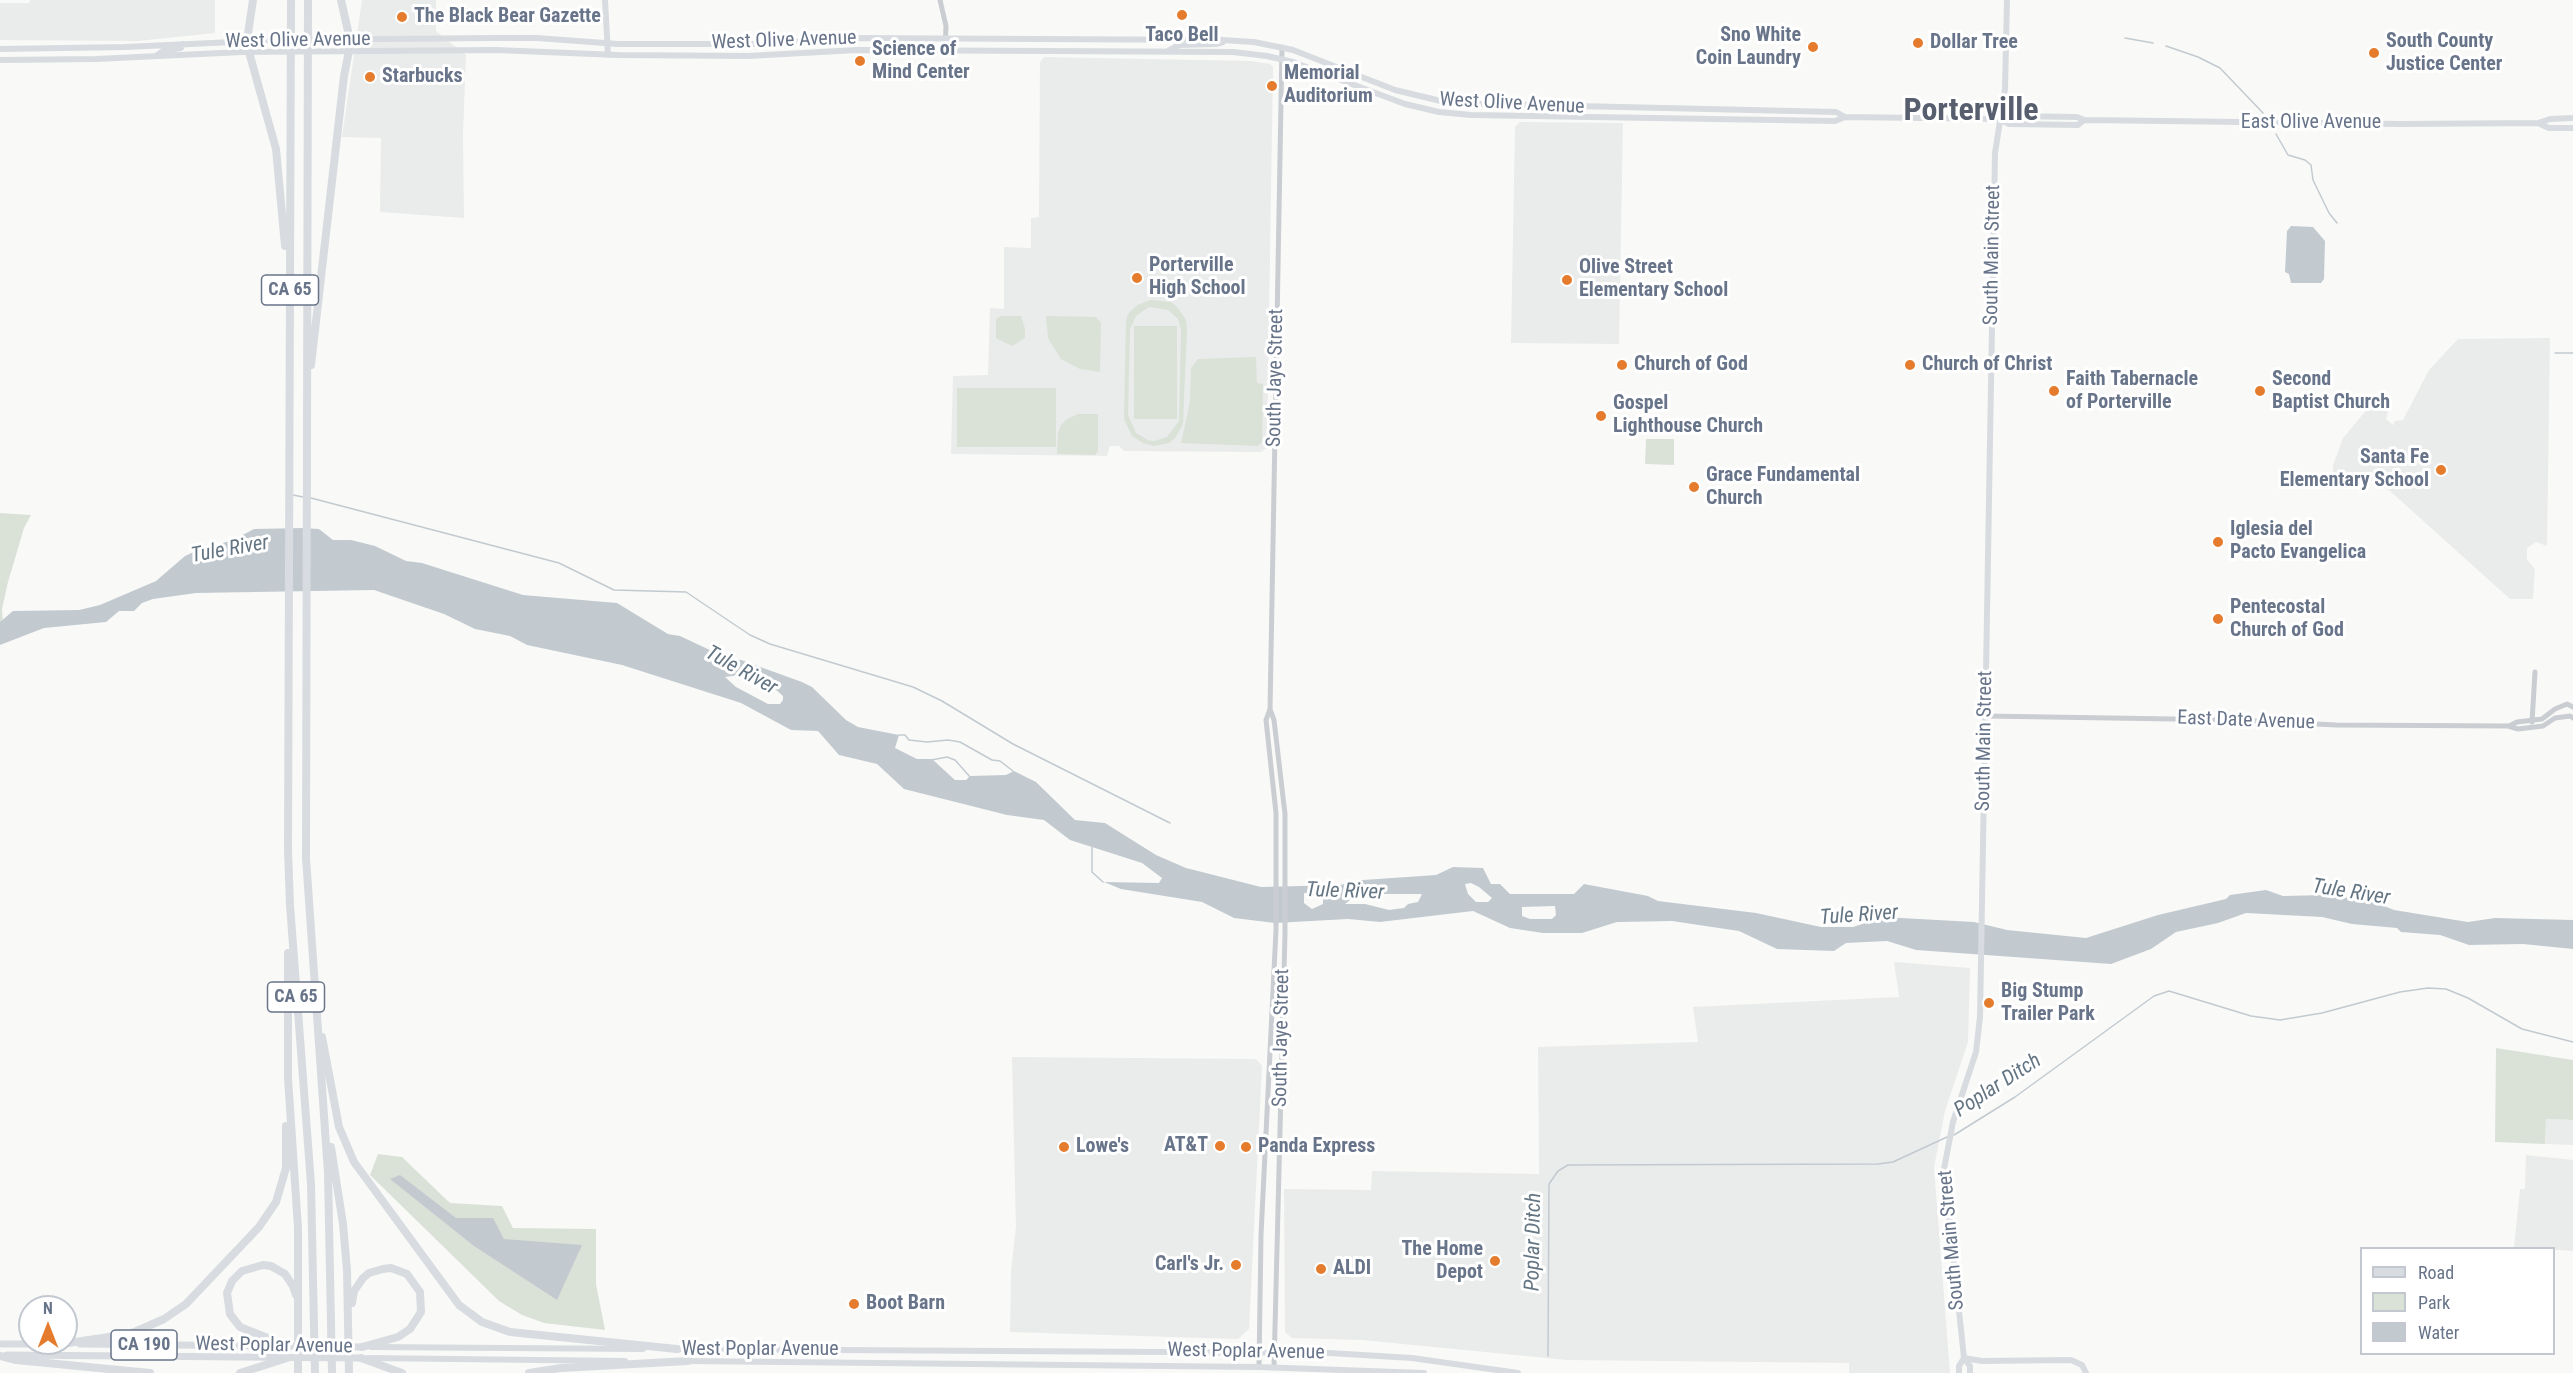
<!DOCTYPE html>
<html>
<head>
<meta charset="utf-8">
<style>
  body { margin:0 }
  #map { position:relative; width:2573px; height:1373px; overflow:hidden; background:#f9faf7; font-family:"Roboto Condensed",sans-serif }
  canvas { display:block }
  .legend { position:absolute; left:2360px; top:1247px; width:195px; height:108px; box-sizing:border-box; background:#fff; border:2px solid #c3c7d0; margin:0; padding:8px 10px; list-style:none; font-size:18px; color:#687489 }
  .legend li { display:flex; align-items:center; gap:12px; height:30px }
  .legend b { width:30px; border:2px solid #c3c7d0 }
  .north { position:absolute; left:18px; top:1295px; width:60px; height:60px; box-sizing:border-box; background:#fff; border:2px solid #c3c7d0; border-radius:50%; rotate:0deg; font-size:16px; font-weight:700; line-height:24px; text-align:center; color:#687489 }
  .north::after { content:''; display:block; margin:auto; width:21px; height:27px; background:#e57c2d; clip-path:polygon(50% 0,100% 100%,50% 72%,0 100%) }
</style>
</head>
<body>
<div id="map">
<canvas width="2573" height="1373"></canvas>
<ul class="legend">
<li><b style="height:8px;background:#d8dbe0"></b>Road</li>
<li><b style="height:16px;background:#dae2d8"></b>Park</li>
<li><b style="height:16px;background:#c2cad0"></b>Water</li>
</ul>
<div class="north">N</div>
</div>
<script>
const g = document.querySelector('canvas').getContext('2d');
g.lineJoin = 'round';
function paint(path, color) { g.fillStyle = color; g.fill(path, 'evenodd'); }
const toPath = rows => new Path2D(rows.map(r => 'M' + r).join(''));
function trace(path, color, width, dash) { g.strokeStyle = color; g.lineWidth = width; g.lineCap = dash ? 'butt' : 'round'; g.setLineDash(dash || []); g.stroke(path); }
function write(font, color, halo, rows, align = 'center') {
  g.font = font + ' "Roboto Condensed",sans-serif'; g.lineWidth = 6; g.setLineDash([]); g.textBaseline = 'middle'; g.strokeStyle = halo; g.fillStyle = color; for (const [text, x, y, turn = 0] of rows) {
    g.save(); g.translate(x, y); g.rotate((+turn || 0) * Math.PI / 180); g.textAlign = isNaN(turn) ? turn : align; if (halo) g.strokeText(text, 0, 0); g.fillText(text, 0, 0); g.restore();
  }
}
paint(toPath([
  [30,0,215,0,215,33,138,41,0,40,0,3,29,3],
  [362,0,436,0,436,31,466,55,463,134,464,218,380,212,381,138,342,137],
  [1044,57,1251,61,1270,64,1273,67,1267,448,1261,452,1124,451,1119,446,1110,446,1107,456,951,454,953,376,988,375,990,308,1004,309,1004,247,1031,248,1031,218,1039,217,1040,62],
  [1520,122,1623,123,1619,344,1511,343,1515,127],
  [2550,338,2547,546,2536,542,2527,548,2527,560,2535,569,2533,599,2510,599,2390,491,2372,481,2333,474,2333,465,2343,438,2369,407,2380,405,2385,407,2388,412,2386,419,2393,425,2395,421,2403,420,2429,370,2458,339],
  [1894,962,1970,968,1968,1042,1945,1111,1934,1167,1950,1373,1849,1373,1849,1363,1567,1360,1362,1340,1292,1338,1285,1332,1284,1189,1371,1190,1372,1171,1539,1174,1538,1047,1698,1042,1693,1007,1899,997],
  [1012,1057,1256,1059,1262,1066,1249,1329,1238,1339,1010,1332,1011,1271,1016,1227],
  [2546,1119,2573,1120,2573,1145,2545,1144],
  [2526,1155,2573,1160,2573,1251,2514,1247,2520,1189,2525,1189]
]), '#eaebeb');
paint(toPath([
  [1151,300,1171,302,1177,307,1186,320,1187,329,1183,424,1176,437,1169,443,1154,446,1143,443,1132,436,1124,419,1126,321,1128,314,1137,305],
  [1149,307,1168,310,1178,319,1181,330,1179,421,1167,437,1154,441,1148,440,1136,433,1128,415,1130,329,1136,316],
  [1001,316,1021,316,1025,329,1025,338,1012,346,996,338,996,319],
  [1046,316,1096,317,1101,323,1100,372,1080,369,1061,359,1048,338],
  [1134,326,1177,326,1177,419,1134,419],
  [1256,357,1257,383,1263,384,1262,442,1258,446,1181,443,1190,402,1191,368,1198,359],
  [957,388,1056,388,1056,447,957,447],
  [1078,414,1098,414,1098,451,1095,455,1057,454,1058,433,1061,425,1067,419],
  [1646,439,1674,439,1674,465,1645,464],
  [0,513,31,515,24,528,8,582,2,609,3,624,0,628],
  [2496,1048,2573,1060,2573,1120,2546,1119,2545,1144,2495,1142],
  [378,1154,402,1157,450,1203,502,1206,513,1228,596,1229,596,1284,605,1330,544,1323,522,1315,499,1301,370,1175]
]), '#dae2d8');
paint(toPath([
  [2291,226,2313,227,2325,241,2324,279,2321,283,2291,283,2289,274,2285,272,2287,231],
  [303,528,319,529,333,540,351,540,375,546,406,561,422,563,523,595,617,603,668,634,680,636,729,659,741,660,802,682,812,687,846,720,858,727,899,735,895,748,917,759,932,759,955,780,966,780,970,776,1006,775,1014,771,1036,782,1075,820,1105,823,1156,855,1186,868,1261,887,1340,885,1363,880,1436,875,1453,867,1483,868,1491,884,1500,884,1510,894,1574,894,1584,884,1648,896,1658,901,1756,913,1821,927,1853,927,1883,917,1974,922,2007,930,2086,938,2158,915,2226,899,2230,895,2266,890,2283,896,2326,895,2372,901,2394,910,2468,922,2495,918,2573,920,2573,949,2523,944,2469,945,2440,935,2401,932,2397,928,2352,924,2322,917,2246,913,2218,923,2176,932,2151,949,2111,964,1916,950,1887,941,1846,943,1834,951,1777,949,1739,931,1672,921,1617,922,1582,933,1543,933,1510,928,1473,911,1380,922,1348,919,1275,923,1234,918,1202,902,1121,889,1104,882,1159,883,1162,878,1142,863,1070,840,1044,820,1007,815,904,789,877,764,839,755,818,731,791,730,741,703,622,665,527,645,510,636,475,629,444,614,374,590,196,593,153,599,142,603,134,611,119,611,106,622,44,628,0,645,0,622,13,611,79,610,100,605,156,581,185,556,198,550,233,540,254,529],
  [739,675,775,689,783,696,783,700,780,704,768,704,736,687,725,677],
  [1471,883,1479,887,1492,898,1488,902,1476,902,1468,894,1465,884],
  [1372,892,1381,894,1422,894,1418,902,1408,904,1404,908,1389,910,1365,904,1345,904,1356,895],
  [1304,893,1315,894,1323,899,1323,904,1312,909,1304,903],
  [1555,906,1556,915,1552,919,1530,919,1522,916,1522,907],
  [400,1175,456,1218,493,1218,504,1239,582,1245,557,1300,474,1246,390,1179]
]), '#c2cad0');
trace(toPath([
  [2125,38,2153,43],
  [2166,46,2198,57,2220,68,2263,113],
  [2276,134,2288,155,2305,160,2311,165,2313,180,2329,213,2337,223],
  [2555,353,2573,353],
  [293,495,303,497],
  [311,498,559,563,614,590,686,592,750,635,770,644,913,687,942,701,1013,744,1170,823],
  [899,735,905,735,909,740,927,742,948,740,960,742,992,760,1000,761,1013,771],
  [931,760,947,757,955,760,971,778],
  [1092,847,1092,872,1103,882],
  [1954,1135,2015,1097,2154,996,2169,991,2251,1016,2280,1020,2322,1013,2400,992,2428,988,2446,989,2468,998,2522,1029,2573,1042],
  [1548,1356,1549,1184,1558,1171,1568,1165,1878,1164,1893,1162,1947,1137]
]), '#c2cad0', 1.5);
trace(toPath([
  [940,0,946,26,945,50],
  [1270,709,1274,720,1285,814,1285,933,1274,1367],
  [1985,716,2236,720,2336,725,2508,726,2518,729,2543,726,2555,718,2570,716,2573,718],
  [2532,722,2535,672],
  [2509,726,2517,722,2542,719,2555,709,2567,704,2573,707],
  [1259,1367,1261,1235,1276,930,1276,813,1266,720,1270,709,1282,47]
]), '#cacdd1', 5);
trace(toPath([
  [605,0,608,55],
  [0,49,125,47,277,40,493,38,537,38,618,44,756,44,856,38,1222,40,1254,42,1293,50,1395,90,1449,103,1836,112,1845,117],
  [1168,51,1179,45,1216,44,1223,42],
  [156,56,163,51,181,48,183,44],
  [0,60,96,59,242,52,496,50,618,55,748,56,857,50,1233,52,1267,56,1293,62,1405,104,1439,112,1471,115,1835,121,1845,117,1999,119,2011,116,2077,117,2084,120,2400,124,2538,123,2550,119,2573,118],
  [1560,115,1568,111,1580,111,1582,107],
  [1999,119,2009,124,2078,125,2084,120],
  [2538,123,2549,128,2573,128],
  [371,1347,643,1349],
  [674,1349,1329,1353,1412,1358,1518,1373],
  [368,1358,625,1361],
  [1964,1358,1982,1361,2071,1360,2082,1365,2086,1373],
  [686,1361,1259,1367,1424,1373],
  [1959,1373,1959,1366,1964,1358],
  [1970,1373,1970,1366,1964,1358,1944,1169,1953,1122,1976,1052,1980,1017,1995,153,2005,89,2007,0]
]), '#d8dbe0', 6);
trace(toPath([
  [0,1344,66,1344],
  [80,1344,362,1347],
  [7,1355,361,1358]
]), '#d8dbe0', 7);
trace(toPath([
  [253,0,248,34,249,52,276,149,285,246],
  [291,0,288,850,290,905,311,1184,315,1373],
  [308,0,306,858,328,1173,332,1373],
  [311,365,344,76,349,51,348,31,341,0],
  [288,953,288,1078,298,1228,298,1373],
  [322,1037,339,1127,354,1162,459,1305,482,1322,510,1332,677,1349],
  [331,1147,343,1224,347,1270,349,1373],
  [352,1303,354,1291,363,1278,369,1273,383,1269,391,1268,407,1274,420,1292,421,1312,410,1329,398,1337,362,1347],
  [61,1344,130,1334,164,1319,186,1304,259,1227,276,1202,286,1168,286,1126],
  [288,1346,240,1327,230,1314,227,1293,232,1281,242,1271,263,1265,271,1266,285,1274,293,1286,296,1295],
  [0,1356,16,1360,150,1373],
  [361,1358,402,1373],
  [240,1373,287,1358],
  [529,1373,561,1368,688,1361]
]), '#d8dbe0', 8);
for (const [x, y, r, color] of [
  [1182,15,6,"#e57c2d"],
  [402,17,6,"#e57c2d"],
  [1918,43,6,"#e57c2d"],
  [1813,47,6,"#e57c2d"],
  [2374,53,6,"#e57c2d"],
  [860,61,6,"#e57c2d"],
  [370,77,6,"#e57c2d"],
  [1272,86,6,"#e57c2d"],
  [1137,278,6,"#e57c2d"],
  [1567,280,6,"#e57c2d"],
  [1622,365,6,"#e57c2d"],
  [1910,365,6,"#e57c2d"],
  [2054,391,6,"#e57c2d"],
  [2260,391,6,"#e57c2d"],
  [1601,416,6,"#e57c2d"],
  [2441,470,6,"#e57c2d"],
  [1694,487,6,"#e57c2d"],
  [2218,542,6,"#e57c2d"],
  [2218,619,6,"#e57c2d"],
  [1989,1003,6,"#e57c2d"],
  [1220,1146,6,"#e57c2d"],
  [1064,1147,6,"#e57c2d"],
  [1246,1147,6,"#e57c2d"],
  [1495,1261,6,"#e57c2d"],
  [1236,1265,6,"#e57c2d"],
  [1321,1269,6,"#e57c2d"],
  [854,1304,6,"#e57c2d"]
]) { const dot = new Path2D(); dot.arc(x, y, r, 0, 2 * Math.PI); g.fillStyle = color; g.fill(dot); trace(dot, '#fff', 2); }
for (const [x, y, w] of [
  [290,290,57],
  [296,997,57],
  [144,1345,66]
]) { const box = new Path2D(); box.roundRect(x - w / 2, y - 15, w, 30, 4.5); g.fillStyle = '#fff'; g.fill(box); trace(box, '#687489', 1.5); }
write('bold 18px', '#687489', null, [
  ["CA 65",290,290],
  ["CA 65",296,997],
  ["CA 190",144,1345]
]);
write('bold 20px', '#687489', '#fff', [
  ["The Black Bear Gazette",414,17],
  ["Taco Bell",1182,36,"center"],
  ["Sno White",1801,36,"right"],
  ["Coin Laundry",1801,59,"right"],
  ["South County",2386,42],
  ["Justice Center",2386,65],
  ["Dollar Tree",1930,43],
  ["Science of",872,50],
  ["Mind Center",872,73],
  ["Memorial",1284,74],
  ["Auditorium",1284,97],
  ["Starbucks",382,77],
  ["Porterville",1149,266],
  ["High School",1149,289],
  ["Olive Street",1579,268],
  ["Elementary School",1579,291],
  ["Church of God",1634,365],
  ["Church of Christ",1922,365],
  ["Faith Tabernacle",2066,380],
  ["of Porterville",2066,403],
  ["Second",2272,380],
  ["Baptist Church",2272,403],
  ["Gospel",1613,404],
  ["Lighthouse Church",1613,427],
  ["Santa Fe",2429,458,"right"],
  ["Elementary School",2429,481,"right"],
  ["Grace Fundamental",1706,476],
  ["Church",1706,499],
  ["Iglesia del",2230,530],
  ["Pacto Evangelica",2230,553],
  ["Pentecostal",2230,608],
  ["Church of God",2230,631],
  ["Big Stump",2001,992],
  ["Trailer Park",2001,1015],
  ["AT&T",1208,1146,"right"],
  ["Lowe's",1076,1147],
  ["Panda Express",1258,1147],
  ["The Home",1483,1250,"right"],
  ["Depot",1483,1273,"right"],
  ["Carl's Jr.",1224,1265,"right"],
  ["ALDI",1333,1269],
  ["Boot Barn",866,1304]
], 'left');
write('20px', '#687489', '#fff', [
  ["West Olive Avenue",298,41,-1],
  ["West Olive Avenue",784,41,-2],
  ["West Olive Avenue",1512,104,3],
  ["East Olive Avenue",2311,123],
  ["South Main Street",1993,255,-89],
  ["South Jaye Street",1276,378,-89],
  ["East Date Avenue",2246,721,2],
  ["South Main Street",1985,741,-89],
  ["South Jaye Street",1282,1038,-89],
  ["South Main Street",1952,1240,-95],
  ["West Poplar Avenue",274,1346,1],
  ["West Poplar Avenue",760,1350],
  ["West Poplar Avenue",1246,1352,1]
]);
write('italic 21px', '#647583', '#fff', [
  ["Tule River",230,550,-10],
  ["Tule River",741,671,29],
  ["Tule River",1345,892,2],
  ["Tule River",2351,893,9],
  ["Tule River",1859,916,-4],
  ["Poplar Ditch",1998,1086,-33],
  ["Poplar Ditch",1534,1242,-89]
]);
write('bold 32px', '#575f6e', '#fff', [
  ["Porterville",1971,112]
]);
</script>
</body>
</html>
